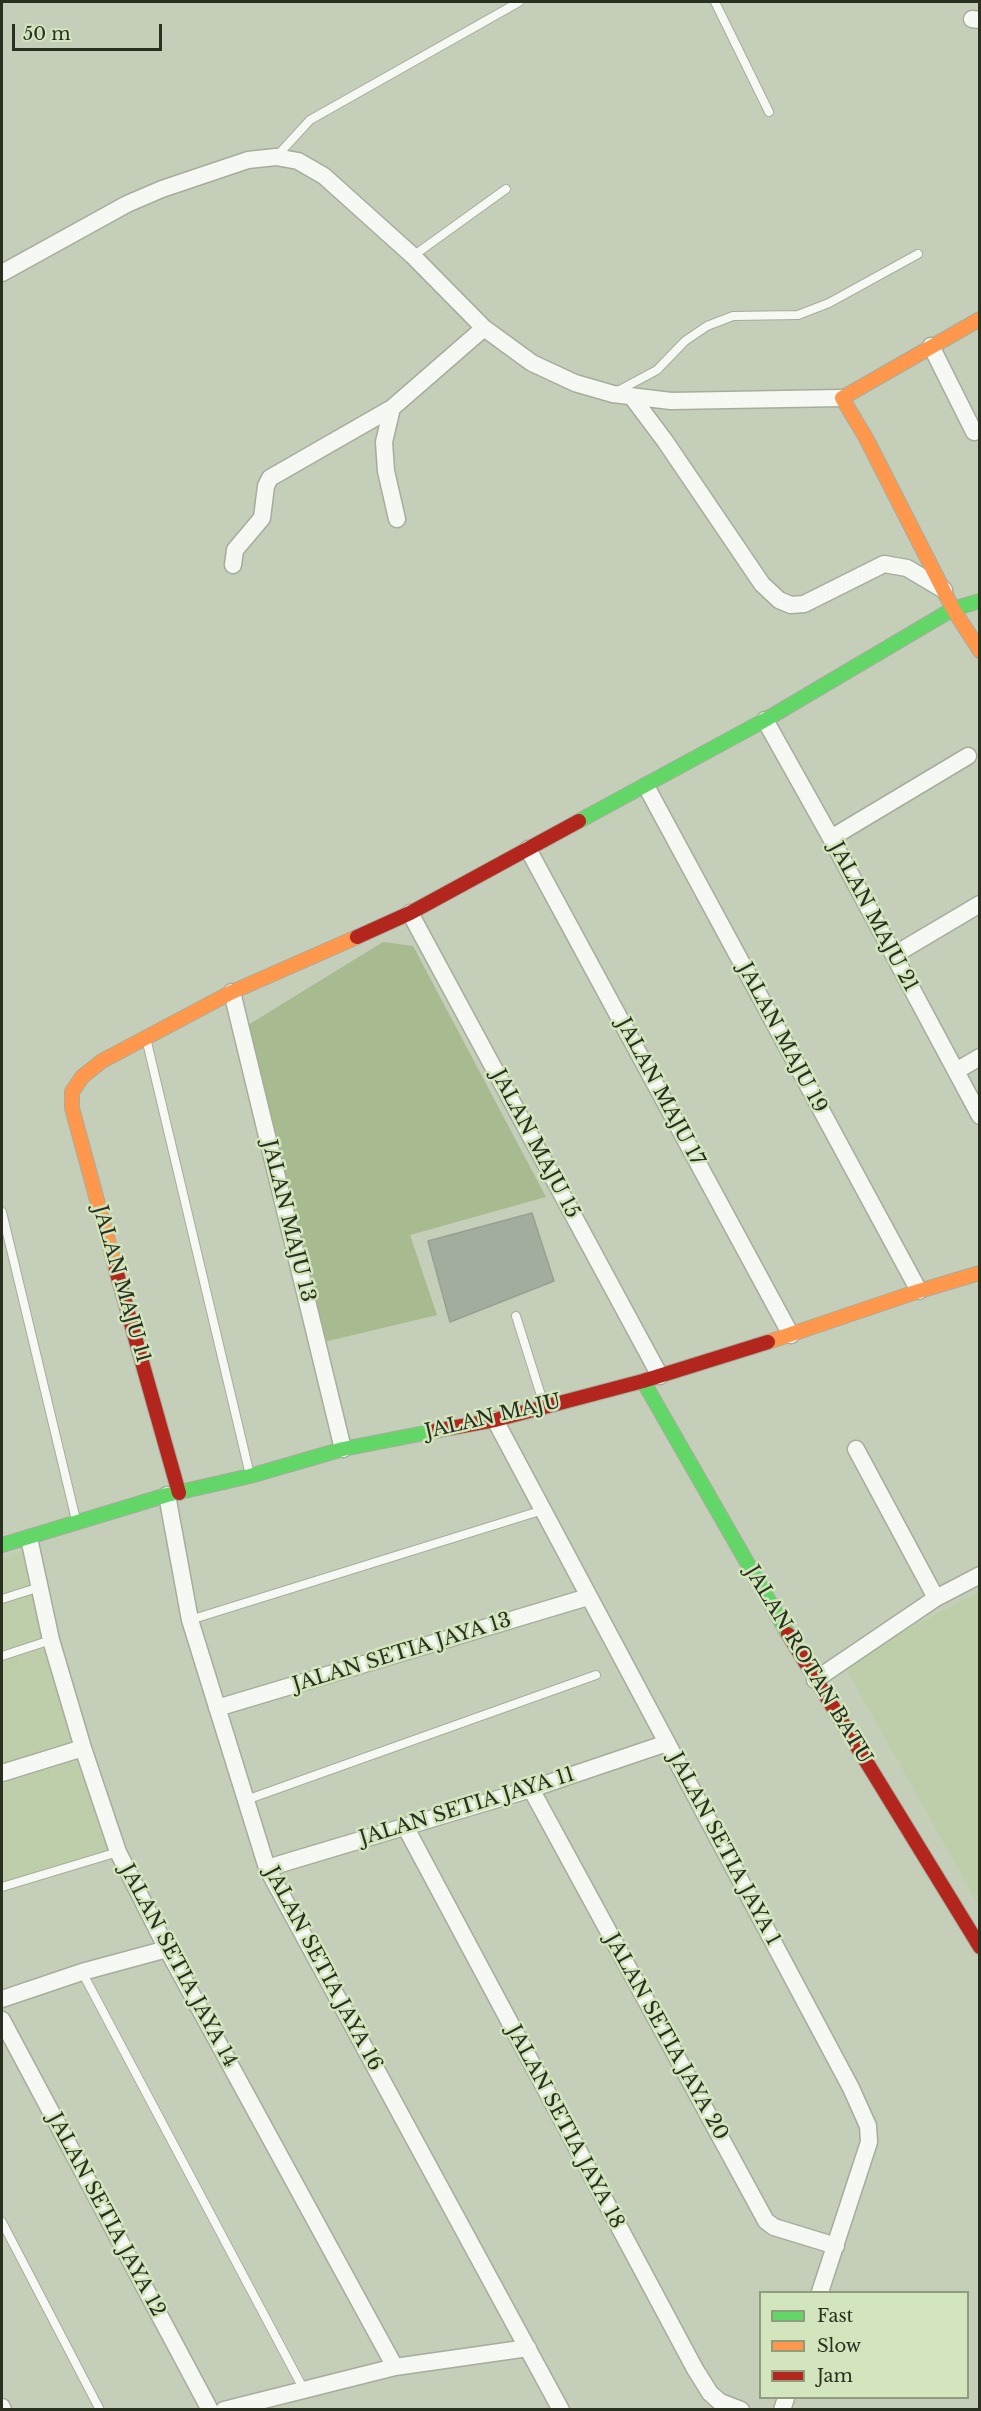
<!DOCTYPE html>
<html>
<head>
<meta charset="utf-8">
<style>
  body { margin:0 }
  #map { position:relative; width:981px; height:2411px; overflow:hidden; background:#c5ceb8; font-family:"Libre Baskerville",serif }
  canvas { display:block }
  .frame { position:absolute; inset:0; border:3px solid #293020; pointer-events:none }
  .legend { position:absolute; left:759px; top:2291px; width:210px; height:108px; box-sizing:border-box; background:#d3e5bc; border:2px solid #8f9d7e; margin:0; padding:8px 10px; list-style:none; font-size:18px; color:#293020 }
  .legend li { display:flex; align-items:center; gap:12px; height:30px }
  .legend b { width:30px; border:2px solid #8f9d7e }
  .scale { position:absolute; left:12px; top:24px; width:150px; height:27px; box-sizing:border-box; border:3px solid #293020; border-top:0; padding-left:8px; font-size:18px; line-height:21px; white-space:nowrap; color:#293020; -webkit-text-stroke:4px #d3e5bc; paint-order:stroke }
</style>
</head>
<body>
<div id="map">
<canvas width="981" height="2411"></canvas>
<div class="frame"></div>
<ul class="legend">
<li><b style="height:8px;background:#63d668"></b>Fast</li>
<li><b style="height:8px;background:#ff974d"></b>Slow</li>
<li><b style="height:8px;background:#b3261e"></b>Jam</li>
</ul>
<div class="scale">50 m</div>
</div>
<script>
const g = document.querySelector('canvas').getContext('2d');
g.lineJoin = 'round';
function paint(path, color) { g.fillStyle = color; g.fill(path, 'evenodd'); }
const toPath = rows => new Path2D(rows.map(r => 'M' + r).join(''));
function trace(path, color, width, dash) { g.strokeStyle = color; g.lineWidth = width; g.lineCap = dash ? 'butt' : 'round'; g.setLineDash(dash || []); g.stroke(path); }
function write(font, color, halo, rows, align = 'center') {
  g.font = font + ' "Libre Baskerville",serif'; g.lineWidth = 5; g.setLineDash([]); g.textBaseline = 'middle'; g.strokeStyle = halo; g.fillStyle = color; for (const [text, x, y, turn = 0] of rows) {
    g.save(); g.translate(x, y); g.rotate((+turn || 0) * Math.PI / 180); g.textAlign = isNaN(turn) ? turn : align; if (halo) g.strokeText(text, 0, 0); g.fillText(text, 0, 0); g.restore();
  }
}
paint(toPath([
  [38,1547,59,1643,91,1752,127,1854,2,1892,2,1558],
  [979,1592,979,1906,843,1663]
]), '#beceaa');
paint(toPath([
  [383,942,413,946,546,1197,410,1235,437,1315,324,1342,248,1025]
]), '#a8ba90');
const building = toPath([
  [532,1213,554,1281,450,1322,428,1241,532,1213]
]);
paint(building, '#a3ad9d');
trace(building, '#97a192', 1.5);
const lane = toPath([
  [715,2,769,112],
  [276,157,310,120,519,2],
  [413,256,506,189],
  [616,392,657,370,685,341,707,326,733,316,798,315,829,303,918,254],
  [146,1038,250,1475],
  [2,1212,77,1524],
  [516,1316,544,1405],
  [2,1599,40,1587],
  [190,1620,543,1510],
  [2,1656,51,1640],
  [246,1800,596,1675],
  [2,1887,118,1852],
  [82,1972,304,2390],
  [2,2222,100,2410]
]);
const street = toPath([
  [972,19,980,20],
  [2,273,127,204,162,189,248,160,276,157,298,161,324,176,413,256,484,328,532,363,575,383,613,394,671,401,842,398],
  [931,346,974,432],
  [632,397,665,441,762,584,779,600,791,605,804,604,884,564,907,568,944,590],
  [397,519,386,471,384,442,392,408,484,328],
  [233,565,235,550,262,518,266,486,270,478,392,408],
  [765,720,831,838,980,1116],
  [646,786,919,1291],
  [831,838,968,756],
  [528,849,791,1335],
  [410,913,660,1376],
  [894,955,980,904],
  [232,992,343,1449],
  [956,1071,980,1057],
  [495,1420,851,2088,868,2126,869,2142,820,2292],
  [856,1449,936,1598],
  [167,1495,190,1620,267,1868,561,2410],
  [29,1538,51,1640,83,1748,118,1852,167,1949,395,2367],
  [815,1680,936,1598,980,1575],
  [217,1708,588,1597],
  [2,1773,83,1748],
  [531,1789,766,2221,774,2227,836,2246],
  [406,1828,695,2369,710,2393,720,2402,741,2410],
  [267,1868,531,1789,667,1743],
  [2,1999,82,1972,167,1949],
  [2,2020,210,2410],
  [2,2407,3,2410],
  [224,2410,395,2367,528,2348],
  [782,2410,786,2398]
]);
const fast = toPath([
  [579,821,765,720,953,609,980,601],
  [643,1381,788,1634],
  [2,1545,167,1495,250,1476,343,1449,435,1431]
]);
const slow = toPath([
  [980,319,842,398,866,438,953,609,980,651],
  [116,1270,72,1108,72,1092,82,1077,102,1061,232,992,357,937],
  [768,1342,919,1291,980,1273]
]);
const jam = toPath([
  [357,937,410,913,579,821],
  [116,1270,179,1493],
  [435,1431,495,1420,643,1381,768,1342],
  [788,1634,980,1947]
]);
trace(lane, '#a6ad9c', 10);
trace(street, '#a6ad9c', 19);
trace(fast, '#a6ad9c', 16);
trace(slow, '#a6ad9c', 16);
trace(jam, '#a6ad9c', 16);
trace(lane, '#f6f8f4', 8);
trace(street, '#f6f8f4', 16);
trace(fast, '#63d668', 14);
trace(slow, '#ff974d', 14);
trace(jam, '#b3261e', 14);
write('20px', '#293020', '#d3e5bc', [
  ["JALAN MAJU 21",873,917,62],
  ["JALAN MAJU 19",782,1038,62],
  ["JALAN MAJU 17",660,1092,62],
  ["JALAN MAJU 15",535,1144,62],
  ["JALAN MAJU 13",288,1221,76],
  ["JALAN MAJU 11",121,1284,74],
  ["JALAN MAJU",493,1417,-13],
  ["JALAN SETIA JAYA 13",402,1653,-17],
  ["JALAN ROTAN BATU",808,1665,59],
  ["JALAN SETIA JAYA 11",467,1807,-17],
  ["JALAN SETIA JAYA 1",724,1849,62],
  ["JALAN SETIA JAYA 14",178,1966,62],
  ["JALAN SETIA JAYA 16",323,1969,62],
  ["JALAN SETIA JAYA 20",666,2037,61],
  ["JALAN SETIA JAYA 18",565,2127,62],
  ["JALAN SETIA JAYA 12",106,2215,62]
]);
</script>
</body>
</html>
